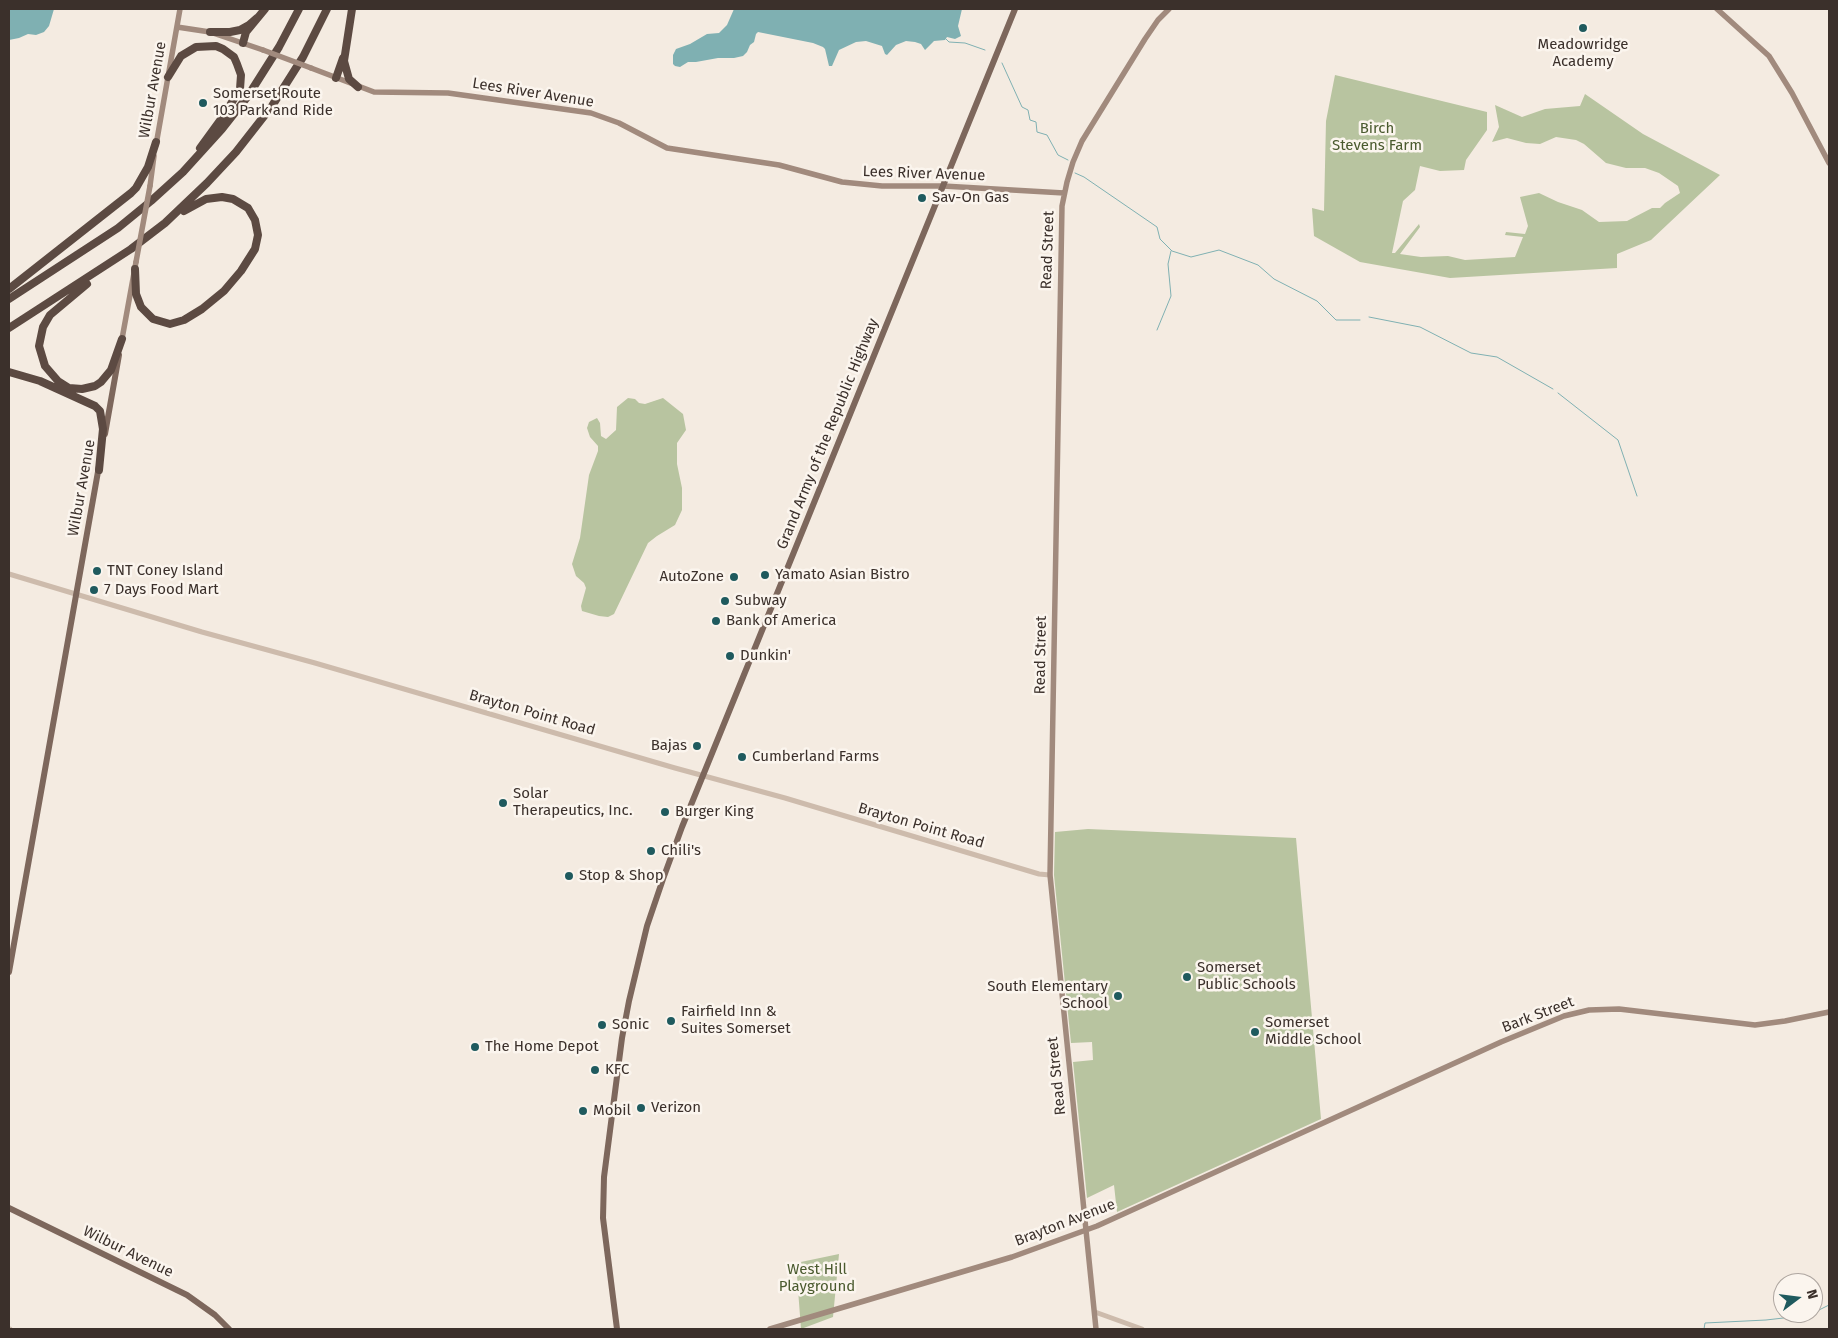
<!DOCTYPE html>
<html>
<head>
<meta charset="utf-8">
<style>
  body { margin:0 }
  #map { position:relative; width:1838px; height:1338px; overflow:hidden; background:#f4ebe1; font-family:"Fira Sans",sans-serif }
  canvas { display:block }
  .frame { position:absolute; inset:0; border:10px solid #3b302b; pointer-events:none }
  .north { position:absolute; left:1773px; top:1273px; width:50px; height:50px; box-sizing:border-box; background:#fbf5ee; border:1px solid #aea6a0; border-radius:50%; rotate:75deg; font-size:14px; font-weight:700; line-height:20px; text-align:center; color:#3b302b }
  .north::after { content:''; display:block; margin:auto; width:18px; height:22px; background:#1f5a5e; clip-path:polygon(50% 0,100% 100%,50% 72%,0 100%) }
</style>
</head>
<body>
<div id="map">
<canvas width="1838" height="1338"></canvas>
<div class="frame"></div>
<div class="north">N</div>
</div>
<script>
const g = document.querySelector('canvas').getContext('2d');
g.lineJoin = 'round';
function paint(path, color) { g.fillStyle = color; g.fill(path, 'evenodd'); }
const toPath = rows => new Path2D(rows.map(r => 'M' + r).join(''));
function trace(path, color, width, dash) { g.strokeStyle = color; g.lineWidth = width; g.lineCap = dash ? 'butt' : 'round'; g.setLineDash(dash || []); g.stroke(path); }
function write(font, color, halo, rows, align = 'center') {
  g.font = font + ' "Fira Sans",sans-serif'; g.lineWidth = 5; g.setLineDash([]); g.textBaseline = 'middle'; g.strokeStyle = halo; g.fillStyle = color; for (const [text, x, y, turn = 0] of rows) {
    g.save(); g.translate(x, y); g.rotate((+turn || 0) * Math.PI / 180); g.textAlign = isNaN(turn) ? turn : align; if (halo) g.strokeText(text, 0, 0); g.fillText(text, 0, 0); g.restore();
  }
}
paint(toPath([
  [1335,75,1487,112,1487,130,1466,160,1464,170,1440,171,1420,166,1415,190,1403,201,1392,253,1395,253,1419,224,1420,227,1400,254,1421,257,1448,256,1465,260,1515,257,1523,237,1505,235,1506,232,1525,234,1528,226,1520,197,1539,193,1558,202,1582,210,1599,222,1627,221,1652,208,1660,208,1665,203,1680,193,1678,186,1659,173,1645,168,1626,168,1606,163,1584,144,1576,140,1556,137,1540,144,1526,143,1507,138,1492,142,1499,127,1495,105,1522,117,1545,109,1580,106,1585,94,1643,134,1720,175,1651,240,1617,254,1617,268,1450,278,1360,262,1314,236,1312,208,1324,211,1326,121],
  [628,398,635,399,639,403,645,404,663,398,683,414,686,430,677,443,677,464,682,488,682,510,675,525,657,536,648,543,614,614,608,617,599,616,582,611,581,606,586,588,584,583,576,576,572,564,580,538,589,475,598,451,598,446,590,437,587,428,589,422,597,418,600,423,601,436,606,439,616,430,617,407],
  [1088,829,1296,838,1321,1119,1117,1212,1114,1185,1087,1198,1073,1062,1093,1060,1092,1042,1071,1043,1054,875,1055,832],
  [839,1254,833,1317,801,1329,796,1263]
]), '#b8c4a0');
paint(toPath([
  [9,9,54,9,49,26,44,32,36,35,28,34,19,38,9,40],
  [734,9,962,9,958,26,961,36,955,39,947,37,945,40,934,41,925,50,921,44,915,42,906,41,896,45,887,55,885,54,882,46,866,41,856,42,839,50,832,66,829,66,825,49,823,47,813,43,758,32,756,34,754,42,750,45,747,52,743,56,734,58,718,58,696,62,688,62,680,67,675,66,673,64,673,55,676,49,690,44,707,34,719,33,727,25]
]), '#7fb0b2');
trace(toPath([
  [944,37,949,42,965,43,985,50],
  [1002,63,1022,107,1028,110,1030,120,1036,122,1037,132,1047,135,1058,155,1068,160],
  [1075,173,1084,177,1157,227,1160,239,1172,251,1191,257,1219,250,1258,265,1274,279,1317,301,1336,320,1360,320],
  [1369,317,1420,327,1471,353,1497,357,1553,389],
  [1157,330,1171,296,1168,264,1171,251],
  [1558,393,1618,440,1637,496],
  [1813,1313,1829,1305],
  [1704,1329,1705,1323,1766,1320,1792,1317,1800,1318,1812,1313]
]), '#7fb0b2', 1);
trace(toPath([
  [9,574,202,632,315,663,675,768,785,798,1039,874,1050,875],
  [1095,1312,1142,1329],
  [9,1329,10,1329]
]), '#cdbbac', 5);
trace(toPath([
  [1717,9,1769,56,1792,93,1829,163],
  [177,27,210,32,263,50],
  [311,68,374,92,448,93,591,113,619,123,667,148,779,165,842,182,882,186,943,186,1064,193],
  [156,145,180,9],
  [150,186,154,156],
  [122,339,136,262],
  [770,1329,1012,1257,1097,1226,1501,1042,1564,1016,1589,1010,1619,1009,1755,1025,1785,1021,1829,1012],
  [1096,1329,1050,875,1062,206,1067,182,1073,162,1082,141,1145,39,1158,20,1169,9]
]), '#a18a7d', 5.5);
trace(toPath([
  [105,434,119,355],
  [9,972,99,466],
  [9,1208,187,1295,215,1315,229,1329],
  [617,1329,603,1218,604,1177,622,1038,629,1001,647,926,663,879,682,827,1015,9]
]), '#7d675c', 6);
trace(toPath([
  [352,9,344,61,349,79,358,87],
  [210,32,230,32,240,30,249,25,257,18],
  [243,43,246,32,265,9],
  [168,77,181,56,196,47,216,46,223,49,234,57,237,64,241,75,240,89,224,115,200,148],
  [336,78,343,58],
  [135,269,136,294,141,307,153,319,170,324,184,320,202,309,224,291,241,271,255,249,258,235,255,220,248,208,233,199,222,197,206,199,184,211],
  [87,284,50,315,43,327,39,346,45,366,58,381,69,388,82,389,95,386,101,382,111,370,122,339],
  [9,289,131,193,136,188,148,167,156,142],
  [9,299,118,228,151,201,183,172,222,129,248,96,279,47,299,9],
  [9,328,131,249,165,223,207,183,236,152,272,106,303,57,327,9],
  [9,372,40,381,95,406,100,411,103,429,99,470]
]), '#5c4a42', 8);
trace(toPath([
  [263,50,311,68],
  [136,262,150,186]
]), '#a18a7d', 5.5);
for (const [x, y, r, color] of [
  [1583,28,5,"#1f5a5e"],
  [203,103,5,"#1f5a5e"],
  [922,198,5,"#1f5a5e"],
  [97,571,5,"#1f5a5e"],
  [765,575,5,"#1f5a5e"],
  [734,577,5,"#1f5a5e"],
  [94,590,5,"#1f5a5e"],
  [725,601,5,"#1f5a5e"],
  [716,621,5,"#1f5a5e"],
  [730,656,5,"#1f5a5e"],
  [697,746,5,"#1f5a5e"],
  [742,757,5,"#1f5a5e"],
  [503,803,5,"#1f5a5e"],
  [665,812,5,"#1f5a5e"],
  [651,851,5,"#1f5a5e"],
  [569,876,5,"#1f5a5e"],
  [1187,977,5,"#1f5a5e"],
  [1118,996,5,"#1f5a5e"],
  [671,1021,5,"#1f5a5e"],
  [602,1025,5,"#1f5a5e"],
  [1255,1032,5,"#1f5a5e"],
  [475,1047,5,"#1f5a5e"],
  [595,1070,5,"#1f5a5e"],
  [641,1108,5,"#1f5a5e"],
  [583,1111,5,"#1f5a5e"]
]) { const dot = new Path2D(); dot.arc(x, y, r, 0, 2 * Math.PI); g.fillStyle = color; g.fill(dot); trace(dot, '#fbf5ee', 2); }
write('15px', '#3b302b', '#fbf5ee', [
  ["Meadowridge",1583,45,"center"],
  ["Academy",1583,62,"center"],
  ["Somerset Route",213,94],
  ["103 Park and Ride",213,111],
  ["Sav-On Gas",932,198],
  ["TNT Coney Island",107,571],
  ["Yamato Asian Bistro",775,575],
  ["AutoZone",724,577,"right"],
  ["7 Days Food Mart",104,590],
  ["Subway",735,601],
  ["Bank of America",726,621],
  ["Dunkin'",740,656],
  ["Bajas",687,746,"right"],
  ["Cumberland Farms",752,757],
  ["Solar",513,794],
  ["Therapeutics, Inc.",513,811],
  ["Burger King",675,812],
  ["Chili's",661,851],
  ["Stop & Shop",579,876],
  ["Somerset",1197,968],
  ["Public Schools",1197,985],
  ["South Elementary",1108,987,"right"],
  ["School",1108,1004,"right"],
  ["Fairfield Inn &",681,1012],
  ["Suites Somerset",681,1029],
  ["Somerset",1265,1023],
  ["Middle School",1265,1040],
  ["Sonic",612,1025],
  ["The Home Depot",485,1047],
  ["KFC",605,1070],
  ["Verizon",651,1108],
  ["Mobil",593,1111]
], 'left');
write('15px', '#3b302b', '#fbf5ee', [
  ["Wilbur Avenue",153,90,-80],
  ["Lees River Avenue",533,93,9],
  ["Lees River Avenue",924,174,2],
  ["Read Street",1048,250,-88],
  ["Grand Army of the Republic Highway",828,434,-68],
  ["Wilbur Avenue",82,488,-80],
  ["Read Street",1041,655,-89],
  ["Brayton Point Road",532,713,16],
  ["Brayton Point Road",921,826,16],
  ["Bark Street",1538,1015,-21],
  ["Read Street",1057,1076,-96],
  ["Brayton Avenue",1065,1223,-21],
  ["Wilbur Avenue",128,1252,26]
]);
write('15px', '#4a5a2e', '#fbf5ee', [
  ["Birch",1377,129],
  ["Stevens Farm",1377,146],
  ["West Hill",817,1270],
  ["Playground",817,1287]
]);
</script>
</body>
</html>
